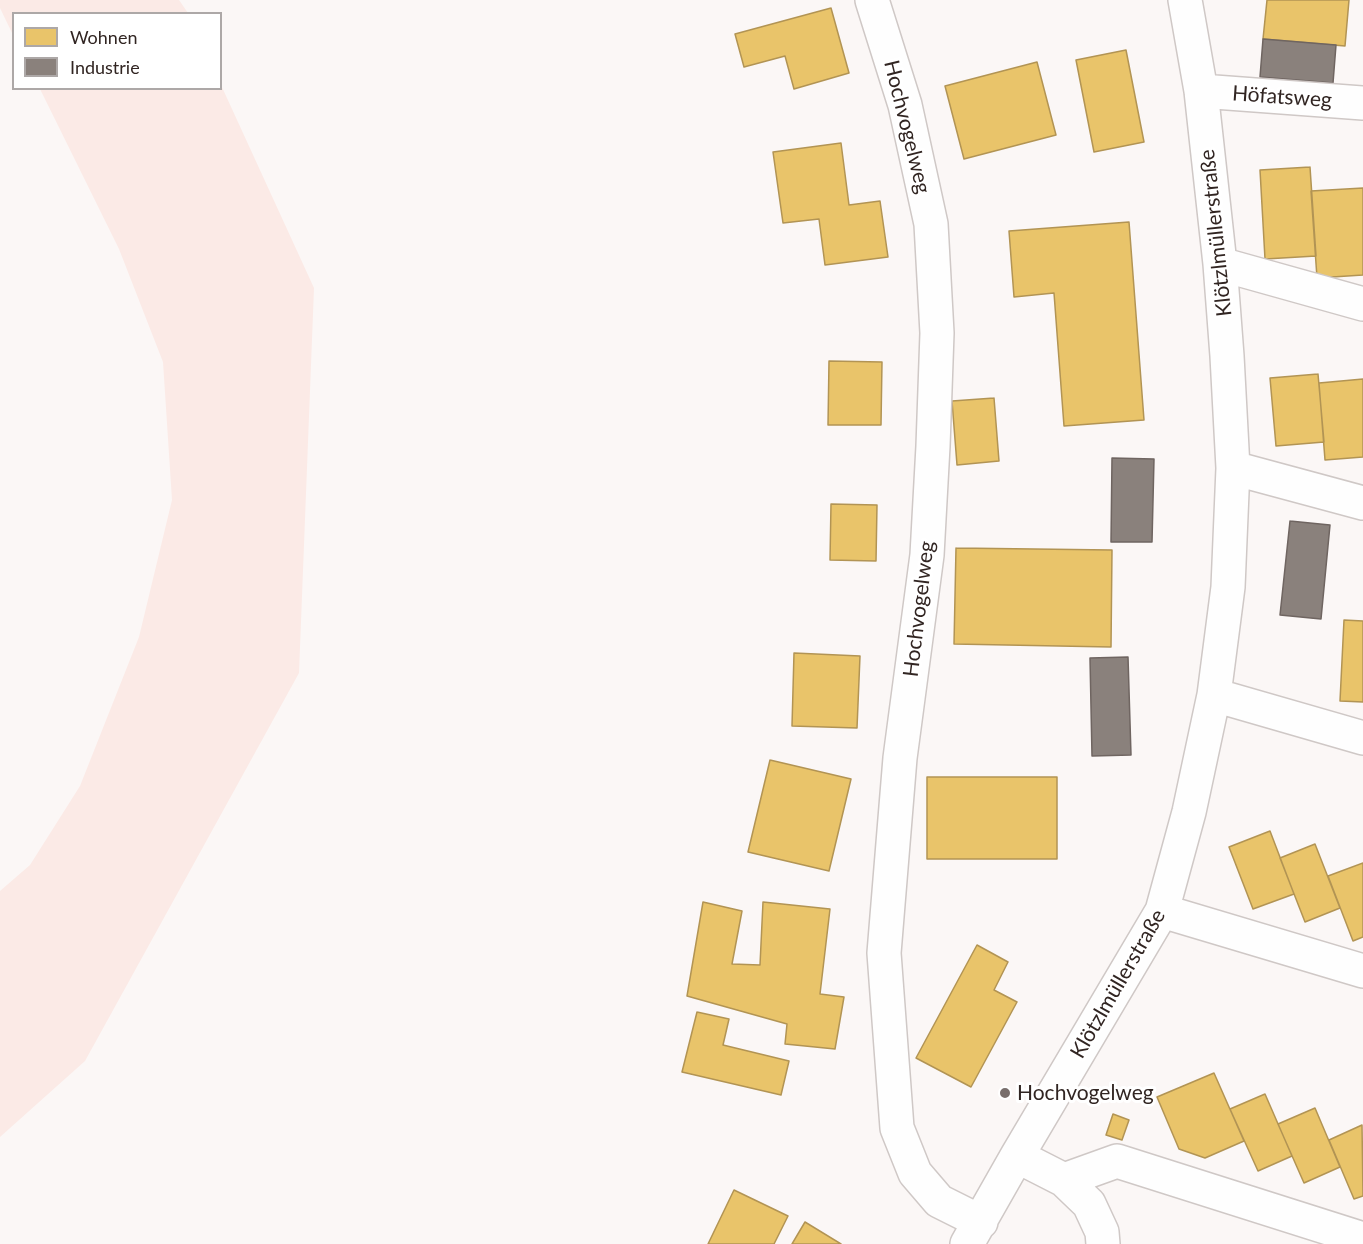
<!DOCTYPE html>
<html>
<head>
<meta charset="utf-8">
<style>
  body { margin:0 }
  #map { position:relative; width:1363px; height:1244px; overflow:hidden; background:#fbf7f6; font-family:Lato,sans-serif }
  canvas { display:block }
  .legend { position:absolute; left:12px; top:12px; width:210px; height:78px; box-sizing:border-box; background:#fff; border:2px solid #ada8a7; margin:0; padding:8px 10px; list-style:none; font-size:18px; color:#312522 }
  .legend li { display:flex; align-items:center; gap:12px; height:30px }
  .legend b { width:30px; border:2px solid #ada8a7 }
</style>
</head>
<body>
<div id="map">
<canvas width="1363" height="1244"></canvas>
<ul class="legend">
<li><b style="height:16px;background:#e9c46a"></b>Wohnen</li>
<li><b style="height:16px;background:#8a817c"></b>Industrie</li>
</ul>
</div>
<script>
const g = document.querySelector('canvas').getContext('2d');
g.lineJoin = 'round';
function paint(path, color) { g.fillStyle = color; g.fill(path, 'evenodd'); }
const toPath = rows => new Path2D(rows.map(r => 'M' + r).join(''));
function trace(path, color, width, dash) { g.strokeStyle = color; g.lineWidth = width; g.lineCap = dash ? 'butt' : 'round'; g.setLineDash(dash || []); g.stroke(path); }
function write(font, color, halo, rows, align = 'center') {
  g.font = font + ' Lato,sans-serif'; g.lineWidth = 6; g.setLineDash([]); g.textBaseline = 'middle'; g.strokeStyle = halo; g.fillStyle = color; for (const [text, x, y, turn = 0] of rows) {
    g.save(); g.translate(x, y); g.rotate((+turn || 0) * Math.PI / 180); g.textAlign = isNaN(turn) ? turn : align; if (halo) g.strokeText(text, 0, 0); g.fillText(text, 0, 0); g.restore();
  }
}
paint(toPath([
  [0,0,179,0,188,13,14,14,13,35,0,8],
  [221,85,314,288,299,673,85,1061,0,1137,0,891,30,865,80,786,139,637,172,500,163,362,119,249,40,89,220,88]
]), '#fbeae6');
const homes = toPath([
  [1267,0,1349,0,1345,46,1263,39,1267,0],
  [831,8,849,73,794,89,785,56,744,67,735,34,831,8],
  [1126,50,1144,142,1094,152,1076,60,1126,50],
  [1037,62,1056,135,964,159,945,86,1037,62],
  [841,143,849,205,880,201,888,257,825,265,819,219,783,223,773,152,841,143],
  [1310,167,1316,256,1265,259,1260,170,1310,167],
  [1363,188,1363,275,1317,278,1311,191,1363,188],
  [1129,222,1144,420,1064,426,1054,293,1014,297,1009,231,1129,222],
  [829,361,882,362,881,425,828,425,829,361],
  [1318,374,1324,442,1276,446,1270,378,1318,374],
  [1363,379,1363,457,1325,460,1319,383,1363,379],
  [994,398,999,461,957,465,952,401,994,398],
  [831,504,877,505,876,561,830,560,831,504],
  [956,548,1112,550,1111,647,954,644,956,548],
  [1344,620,1363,621,1363,702,1340,701,1344,620],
  [794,653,860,656,857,728,792,726,794,653],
  [770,760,851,779,829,871,748,852,770,760],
  [927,777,1057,777,1057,859,927,859,927,777],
  [1270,831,1294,894,1253,909,1229,847,1270,831],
  [1315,844,1340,908,1305,922,1280,858,1315,844],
  [1363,863,1363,937,1353,941,1328,876,1363,863],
  [703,902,742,911,732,964,760,965,763,902,830,909,820,994,844,997,835,1049,785,1044,787,1024,687,996,703,902],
  [977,945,1008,962,994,990,1017,1002,971,1087,916,1058,977,945],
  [697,1012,729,1019,723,1045,789,1061,781,1095,682,1072,697,1012],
  [1214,1073,1244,1141,1205,1158,1179,1149,1157,1097,1214,1073],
  [1265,1094,1292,1156,1258,1171,1230,1109,1265,1094],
  [1315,1108,1340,1167,1304,1183,1278,1124,1315,1108],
  [1113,1114,1129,1120,1122,1140,1106,1135,1113,1114],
  [1362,1125,1363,1196,1354,1199,1329,1140,1362,1125],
  [734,1190,788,1216,774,1244,708,1244,734,1190],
  [805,1222,841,1244,792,1244,805,1222]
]);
paint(homes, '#e9c46a');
trace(homes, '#b29454', 1.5);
const industry = toPath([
  [1263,39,1336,45,1333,83,1260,77,1263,39],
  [1112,458,1154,459,1152,542,1111,542,1112,458],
  [1290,521,1330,525,1321,619,1280,615,1290,521],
  [1128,657,1131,755,1092,756,1090,658,1128,657]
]);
paint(industry, '#8a817c');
trace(industry, '#6f6561', 1.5);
const minor = toPath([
  [872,0,905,105,931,224,937,333,933,446,927,555,900,758,884,953,897,1128,915,1173,939,1201,981,1222],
  [1201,91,1363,103],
  [1220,264,1363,304],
  [1233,468,1363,503],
  [1214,695,1363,738],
  [1162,911,1363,971],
  [1017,1156,1064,1180,1089,1204,1102,1232,1103,1244],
  [1064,1180,1117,1161,1363,1239],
  [967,1244,1017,1156,1162,911,1189,812,1214,695,1228,587,1233,468,1227,356,1220,264,1201,91,1185,0]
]);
trace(minor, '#cfc8c6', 36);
trace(minor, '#fefefe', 33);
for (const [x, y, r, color] of [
  [1005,1093,6,"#786e6c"]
]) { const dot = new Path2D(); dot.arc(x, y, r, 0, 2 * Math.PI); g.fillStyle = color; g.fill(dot); trace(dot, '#fff', 2); }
write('21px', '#312522', '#fff', [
  ["Höfatsweg",1282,97,4],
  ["Hochvogelweg",907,127,76],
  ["Klötzlmüllerstraße",1216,233,-96],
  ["Hochvogelweg",919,609,-83],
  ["Klötzlmüllerstraße",1118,984,-60]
]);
write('21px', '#312522', '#fff', [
  ["Hochvogelweg",1017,1093]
], 'left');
</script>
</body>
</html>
